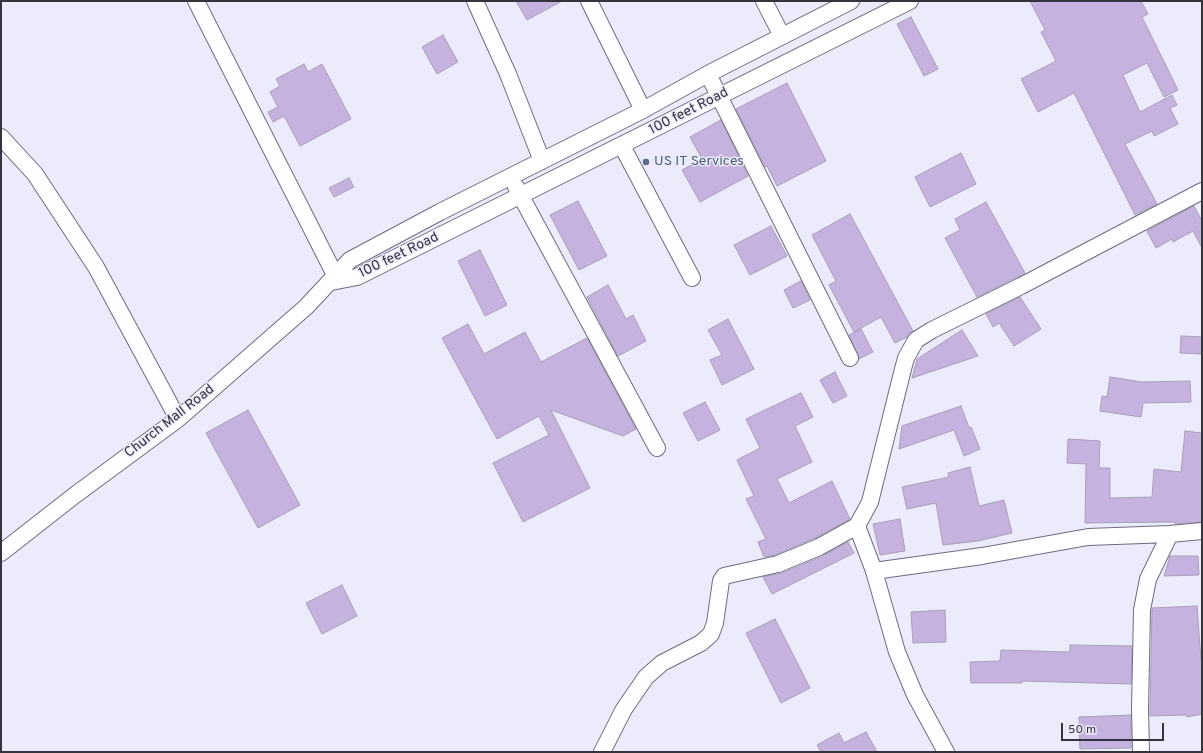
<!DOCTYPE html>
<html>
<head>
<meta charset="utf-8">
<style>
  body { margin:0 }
  #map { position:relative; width:1203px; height:753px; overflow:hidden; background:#ecebfb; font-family:Overpass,sans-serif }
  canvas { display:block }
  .frame { position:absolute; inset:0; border:2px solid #35343e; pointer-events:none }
  .scale { position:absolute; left:1061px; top:723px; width:103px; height:18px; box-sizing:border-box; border:2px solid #35343e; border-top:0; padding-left:5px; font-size:12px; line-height:14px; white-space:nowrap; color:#35343e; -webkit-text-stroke:3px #ecebfb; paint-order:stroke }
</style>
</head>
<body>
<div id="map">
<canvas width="1203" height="753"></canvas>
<div class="frame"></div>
<div class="scale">50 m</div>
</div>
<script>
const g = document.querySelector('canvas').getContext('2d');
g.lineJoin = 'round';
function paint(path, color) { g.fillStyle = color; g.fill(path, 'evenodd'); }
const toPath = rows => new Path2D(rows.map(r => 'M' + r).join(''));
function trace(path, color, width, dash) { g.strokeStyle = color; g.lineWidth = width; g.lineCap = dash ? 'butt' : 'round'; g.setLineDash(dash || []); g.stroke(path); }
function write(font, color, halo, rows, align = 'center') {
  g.font = font + ' Overpass,sans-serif'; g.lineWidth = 3; g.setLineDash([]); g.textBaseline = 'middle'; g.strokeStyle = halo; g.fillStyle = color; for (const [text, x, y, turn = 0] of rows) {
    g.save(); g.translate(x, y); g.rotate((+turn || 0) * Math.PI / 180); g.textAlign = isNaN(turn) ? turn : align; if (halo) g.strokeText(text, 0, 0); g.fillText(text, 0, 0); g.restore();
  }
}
const building = toPath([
  [516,1,562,1,527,20,516,1],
  [1030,1,1141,1,1148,14,1142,17,1178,90,1164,97,1147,63,1123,75,1140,112,1172,95,1177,105,1170,108,1178,124,1154,136,1152,131,1125,144,1157,204,1135,215,1074,93,1038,112,1021,79,1056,61,1041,32,1045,30,1030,1],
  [911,17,938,69,924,76,897,24,911,17],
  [443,35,458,62,437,74,422,47,443,35],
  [304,64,308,72,322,64,351,119,300,146,284,116,273,122,268,112,278,107,270,92,280,86,276,79,304,64],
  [787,83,826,161,777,186,767,166,765,167,736,109,787,83],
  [721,120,748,176,700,202,682,170,702,159,690,137,721,120],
  [961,153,976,184,930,207,915,177,961,153],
  [349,178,354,187,334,197,329,188,349,178],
  [578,201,607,256,579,270,550,215,578,201],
  [986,202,1025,273,977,297,945,238,960,230,955,219,986,202],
  [1194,206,1202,221,1202,248,1193,231,1173,242,1172,239,1156,248,1147,231,1194,206],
  [850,214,913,331,907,337,895,343,881,317,854,332,829,285,836,281,812,235,850,214],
  [771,226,787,256,750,275,734,245,771,226],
  [480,250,507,305,485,316,458,261,480,250],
  [801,281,810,300,793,308,784,290,801,281],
  [608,285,626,319,633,315,646,341,618,356,587,297,608,285],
  [1020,297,1041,329,1014,346,999,323,993,327,986,314,1020,297],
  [728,319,754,369,722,385,710,360,722,355,708,330,728,319],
  [468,324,484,354,525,332,541,362,587,338,636,429,623,436,551,410,590,488,523,522,493,463,549,435,539,416,497,439,442,338,468,324],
  [861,329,873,352,859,359,849,335,861,329],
  [962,330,978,356,912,378,917,359,962,330],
  [1181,336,1202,337,1202,354,1180,353,1181,336],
  [835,372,847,396,833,403,820,380,835,372],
  [1110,377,1142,382,1190,381,1191,402,1143,403,1141,417,1100,411,1102,396,1107,397,1110,377],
  [801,393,813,417,795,426,812,462,777,479,789,503,832,481,850,519,815,538,775,555,764,557,758,542,766,539,746,499,754,496,737,460,760,448,746,419,801,393],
  [705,402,720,430,698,441,683,413,705,402],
  [961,406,969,428,971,427,980,449,964,456,954,430,899,449,902,426,961,406],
  [248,410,300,505,258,528,206,433,248,410],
  [1185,431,1202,433,1202,522,1175,524,1175,522,1085,523,1086,464,1067,463,1068,439,1100,441,1099,468,1110,468,1110,498,1152,497,1154,469,1181,472,1185,431],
  [970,467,979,506,1004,500,1012,533,978,541,943,545,936,503,907,509,902,487,949,477,948,473,970,467],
  [900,519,905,551,880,555,873,524,900,519],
  [848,542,854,553,772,594,763,577,782,573,823,556,848,542],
  [1170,556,1198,556,1199,575,1164,576,1170,556],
  [342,585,357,616,322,634,306,603,342,585],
  [1197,606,1201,660,1202,660,1202,714,1187,717,1186,715,1150,716,1152,608,1197,606],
  [945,610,946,642,913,643,911,612,945,610],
  [775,619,810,688,781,703,746,633,775,619],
  [1070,645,1132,646,1131,684,1022,681,1022,683,971,683,970,662,1000,661,1001,650,1070,652,1070,645],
  [1131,715,1131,748,1080,749,1079,717,1131,715],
  [866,732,877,752,821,752,817,745,839,733,844,743,866,732]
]);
paint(building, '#c5b2df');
trace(building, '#a99fb7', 1);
const minor = toPath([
  [196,1,336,277],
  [475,1,508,74,542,161],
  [589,1,643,110],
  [764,1,782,36],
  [708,74,850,358],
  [1,137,35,174,96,267,178,419],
  [622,146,692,278],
  [516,187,657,448],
  [331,282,357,277,910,1],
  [857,526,874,571,897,652,915,695,946,752],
  [1,553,75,495,178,419,306,307,350,260,440,212,643,110,708,74,851,1],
  [874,571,982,556,1088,537,1170,534,1202,531],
  [602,752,624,709,646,677,662,663,701,643,711,634,715,623,721,581,724,576,778,564,819,547,857,526,870,502,903,369,906,358,916,340,932,330,1021,286,1202,191],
  [1141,752,1140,709,1142,610,1148,579,1170,534]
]);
trace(minor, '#6e6b82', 18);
trace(minor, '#fff', 16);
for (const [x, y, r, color] of [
  [646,162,4,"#5c6f8a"]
]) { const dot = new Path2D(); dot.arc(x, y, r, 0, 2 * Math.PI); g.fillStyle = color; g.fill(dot); trace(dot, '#ecebfb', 1.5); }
write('14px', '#35343e', '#ecebfb', [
  ["100 feet Road",689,112,-27],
  ["100 feet Road",399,256,-26],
  ["Church Mall Road",170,422,-38]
]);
write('14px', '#4e5e75', '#ecebfb', [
  ["US IT Services",654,162]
], 'left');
</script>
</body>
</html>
